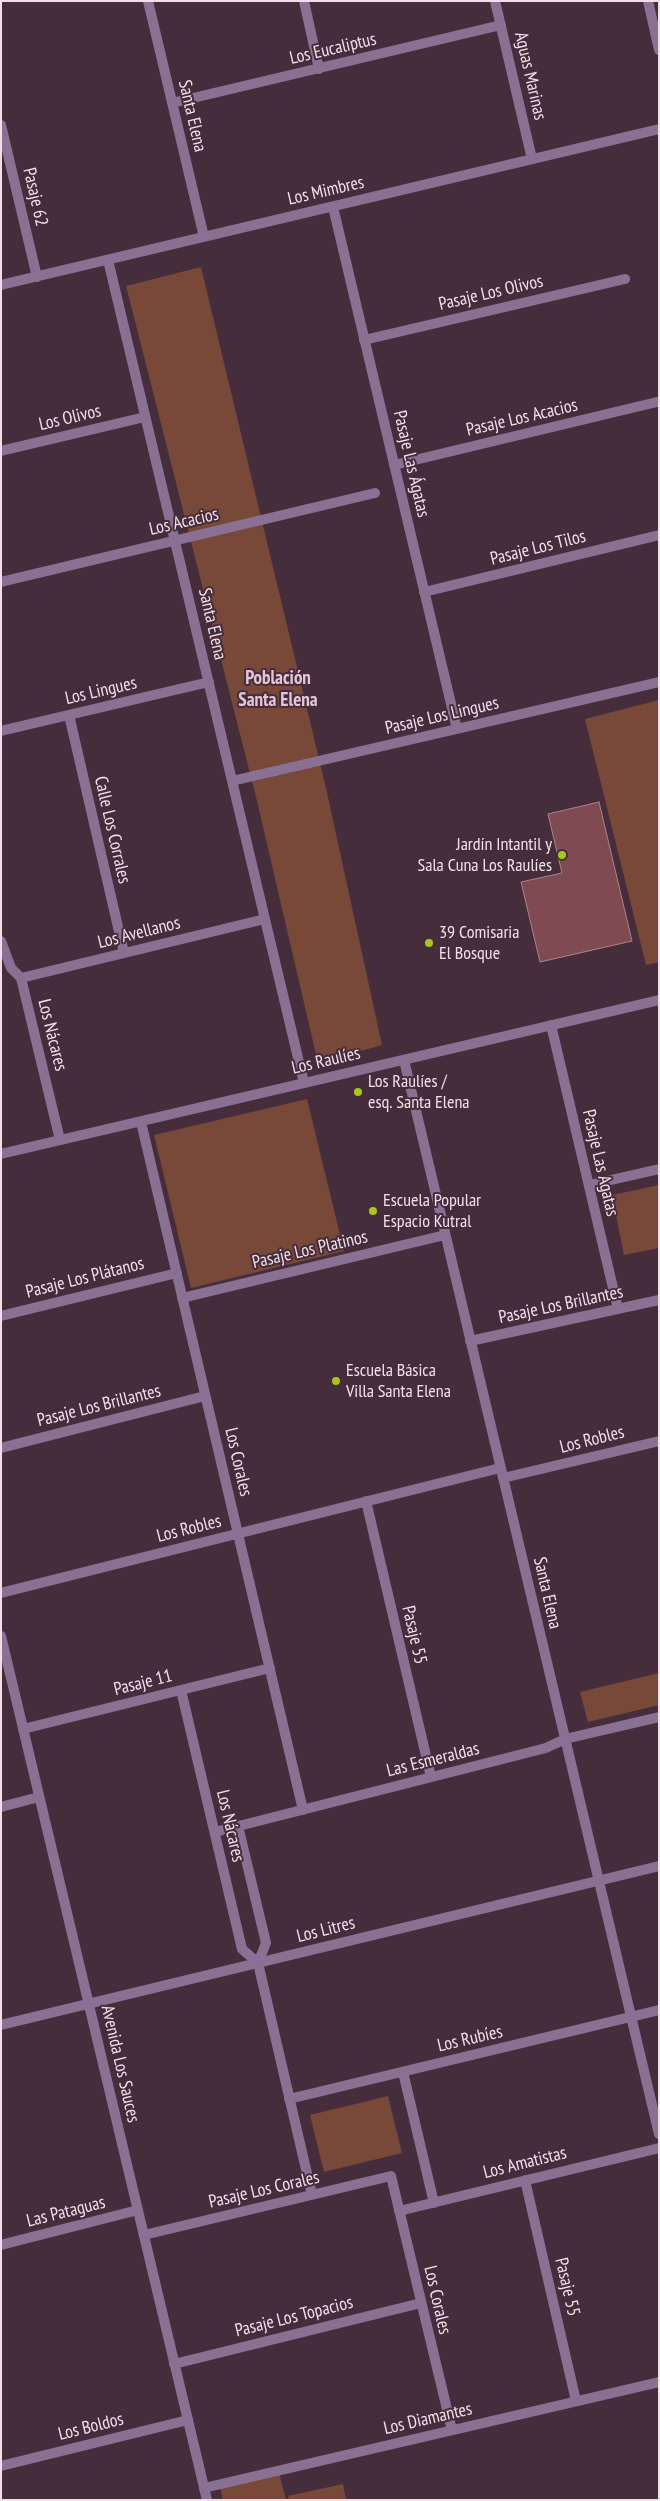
<!DOCTYPE html>
<html>
<head>
<meta charset="utf-8">
<style>
  body { margin:0 }
  #map { position:relative; width:660px; height:2501px; overflow:hidden; background:#462d3c; font-family:"PT Sans Narrow",sans-serif }
  canvas { display:block }
  .frame { position:absolute; inset:0; border:2px solid #f1e0e9; pointer-events:none }
</style>
</head>
<body>
<div id="map">
<canvas width="660" height="2501"></canvas>
<div class="frame"></div>
</div>
<script>
const g = document.querySelector('canvas').getContext('2d');
g.lineJoin = 'round';
function paint(path, color) { g.fillStyle = color; g.fill(path, 'evenodd'); }
const toPath = rows => new Path2D(rows.map(r => 'M' + r).join(''));
function trace(path, color, width, dash) { g.strokeStyle = color; g.lineWidth = width; g.lineCap = dash ? 'butt' : 'round'; g.setLineDash(dash || []); g.stroke(path); }
function write(font, color, halo, rows, align = 'center') {
  g.font = font + ' "PT Sans Narrow",sans-serif'; g.lineWidth = 4; g.setLineDash([]); g.textBaseline = 'middle'; g.strokeStyle = halo; g.fillStyle = color; for (const [text, x, y, turn = 0] of rows) {
    g.save(); g.translate(x, y); g.rotate((+turn || 0) * Math.PI / 180); g.textAlign = isNaN(turn) ? turn : align; if (halo) g.strokeText(text, 0, 0); g.fillText(text, 0, 0); g.restore();
  }
}
paint(toPath([
  [201,267,326,788,382,1045,318,1063,257,801,126,286],
  [659,700,659,962,646,965,585,719],
  [307,1099,344,1251,191,1288,154,1135],
  [659,1185,659,1248,624,1255,612,1195],
  [659,1673,659,1705,588,1722,580,1692],
  [388,2096,402,2153,324,2172,310,2115],
  [279,2472,286,2500,223,2500,220,2487],
  [343,2484,346,2500,289,2500,288,2496]
]), '#784839');
const building = toPath([
  [599,802,632,941,540,962,521,882,562,873,548,814,599,802]
]);
paint(building, '#804a52');
trace(building, '#a98589', 1);
trace(toPath([
  [148,1,204,237],
  [304,1,319,69],
  [495,1,532,159],
  [648,1,659,50],
  [172,103,501,25],
  [1,125,37,277],
  [333,207,457,729],
  [108,260,304,1083],
  [1,285,659,129],
  [364,340,625,279],
  [1,451,145,417],
  [394,465,657,402],
  [1,582,375,493],
  [424,592,659,535],
  [69,715,124,953],
  [1,731,209,682],
  [232,781,659,682],
  [1,941,11,968,21,978,60,1140],
  [21,978,265,919],
  [551,1025,618,1309],
  [404,1060,659,2134],
  [141,1122,303,1810],
  [589,1185,659,1169],
  [182,1298,445,1235],
  [1,1316,177,1273],
  [470,1341,659,1300],
  [1,1448,205,1396],
  [503,1478,659,1441],
  [366,1501,431,1777],
  [1,1593,500,1468],
  [181,1690,242,1949,258,1963],
  [23,1729,270,1668],
  [1,1807,39,1797],
  [238,1826,266,1943,258,1963,312,2195],
  [215,1832,546,1748,565,1739,659,1717],
  [1,2025,659,1866],
  [403,2072,434,2203],
  [289,2099,659,2010],
  [525,2180,576,2401],
  [399,2211,659,2148],
  [144,2235,391,2176,452,2430],
  [1,2245,138,2210],
  [174,2364,421,2303],
  [1,2466,188,2420],
  [204,2488,659,2382]
]), '#8a7194', 10);
trace(toPath([
  [1,1154,659,1000],
  [1,1636,207,2500]
]), '#8a7194', 10);
for (const [x, y, r, color] of [
  [562,855,5,"#aac718"],
  [429,943,5,"#aac718"],
  [358,1092,5,"#aac718"],
  [373,1211,5,"#aac718"],
  [336,1381,5,"#aac718"]
]) { const dot = new Path2D(); dot.arc(x, y, r, 0, 2 * Math.PI); g.fillStyle = color; g.fill(dot); trace(dot, '#462d3c', 2); }
write('18px', '#f1e0e9', '#462d3c', [
  ["Los Eucaliptus",333,49,-13],
  ["Aguas Marinas",530,76,77],
  ["Santa Elena",192,116,77],
  ["Los Mimbres",326,191,-13],
  ["Pasaje 62",35,197,77],
  ["Pasaje Los Olivos",491,293,-13],
  ["Los Olivos",70,418,-13],
  ["Pasaje Los Acacios",522,418,-13],
  ["Pasaje Las Ágatas",411,464,77],
  ["Los Acacios",184,522,-13],
  ["Pasaje Los Tilos",538,548,-14],
  ["Santa Elena",212,624,77],
  ["Los Lingues",101,691,-13],
  ["Pasaje Los Lingues",442,716,-13],
  ["Calle Los Corrales",112,830,77],
  ["Los Avellanos",139,933,-14],
  ["Los Nácares",52,1035,76],
  ["Los Raulíes",326,1061,-13],
  ["Pasaje Las Agatas",600,1163,77],
  ["Pasaje Los Platinos",310,1250,-13],
  ["Pasaje Los Plátanos",85,1278,-14],
  ["Pasaje Los Brillantes",561,1305,-12],
  ["Pasaje Los Brillantes",99,1406,-14],
  ["Los Robles",592,1440,-14],
  ["Los Corales",238,1462,77],
  ["Los Robles",189,1529,-14],
  ["Santa Elena",547,1593,77],
  ["Pasaje 55",414,1635,77],
  ["Pasaje 11",143,1683,-14],
  ["Las Esmeraldas",433,1760,-14],
  ["Los Nácares",230,1826,77],
  ["Los Litres",326,1930,-14],
  ["Los Rubíes",470,2039,-13],
  ["Avenida Los Sauces",120,2064,77],
  ["Los Amatistas",525,2163,-14],
  ["Pasaje Los Corales",264,2190,-13],
  ["Las Pataguas",66,2212,-14],
  ["Pasaje 55",567,2287,77],
  ["Los Corales",437,2300,77],
  ["Pasaje Los Topacios",294,2317,-14],
  ["Los Diamantes",428,2419,-13],
  ["Los Boldos",91,2427,-14]
]);
write('18px', '#f1e0e9', '#462d3c', [
  ["Jardín Intantil y",552,845,"right"],
  ["Sala Cuna Los Raulíes",552,866,"right"],
  ["39 Comisaria",439,933],
  ["El Bosque",439,954],
  ["Los Raulíes /",368,1082],
  ["esq. Santa Elena",368,1103],
  ["Escuela Popular",383,1201],
  ["Espacio Kutral",383,1222],
  ["Escuela Básica",346,1371],
  ["Villa Santa Elena",346,1392]
], 'left');
write('bold 19px', '#e5c5d7', '#462d3c', [
  ["Población",278,679],
  ["Santa Elena",278,701]
]);
</script>
</body>
</html>
